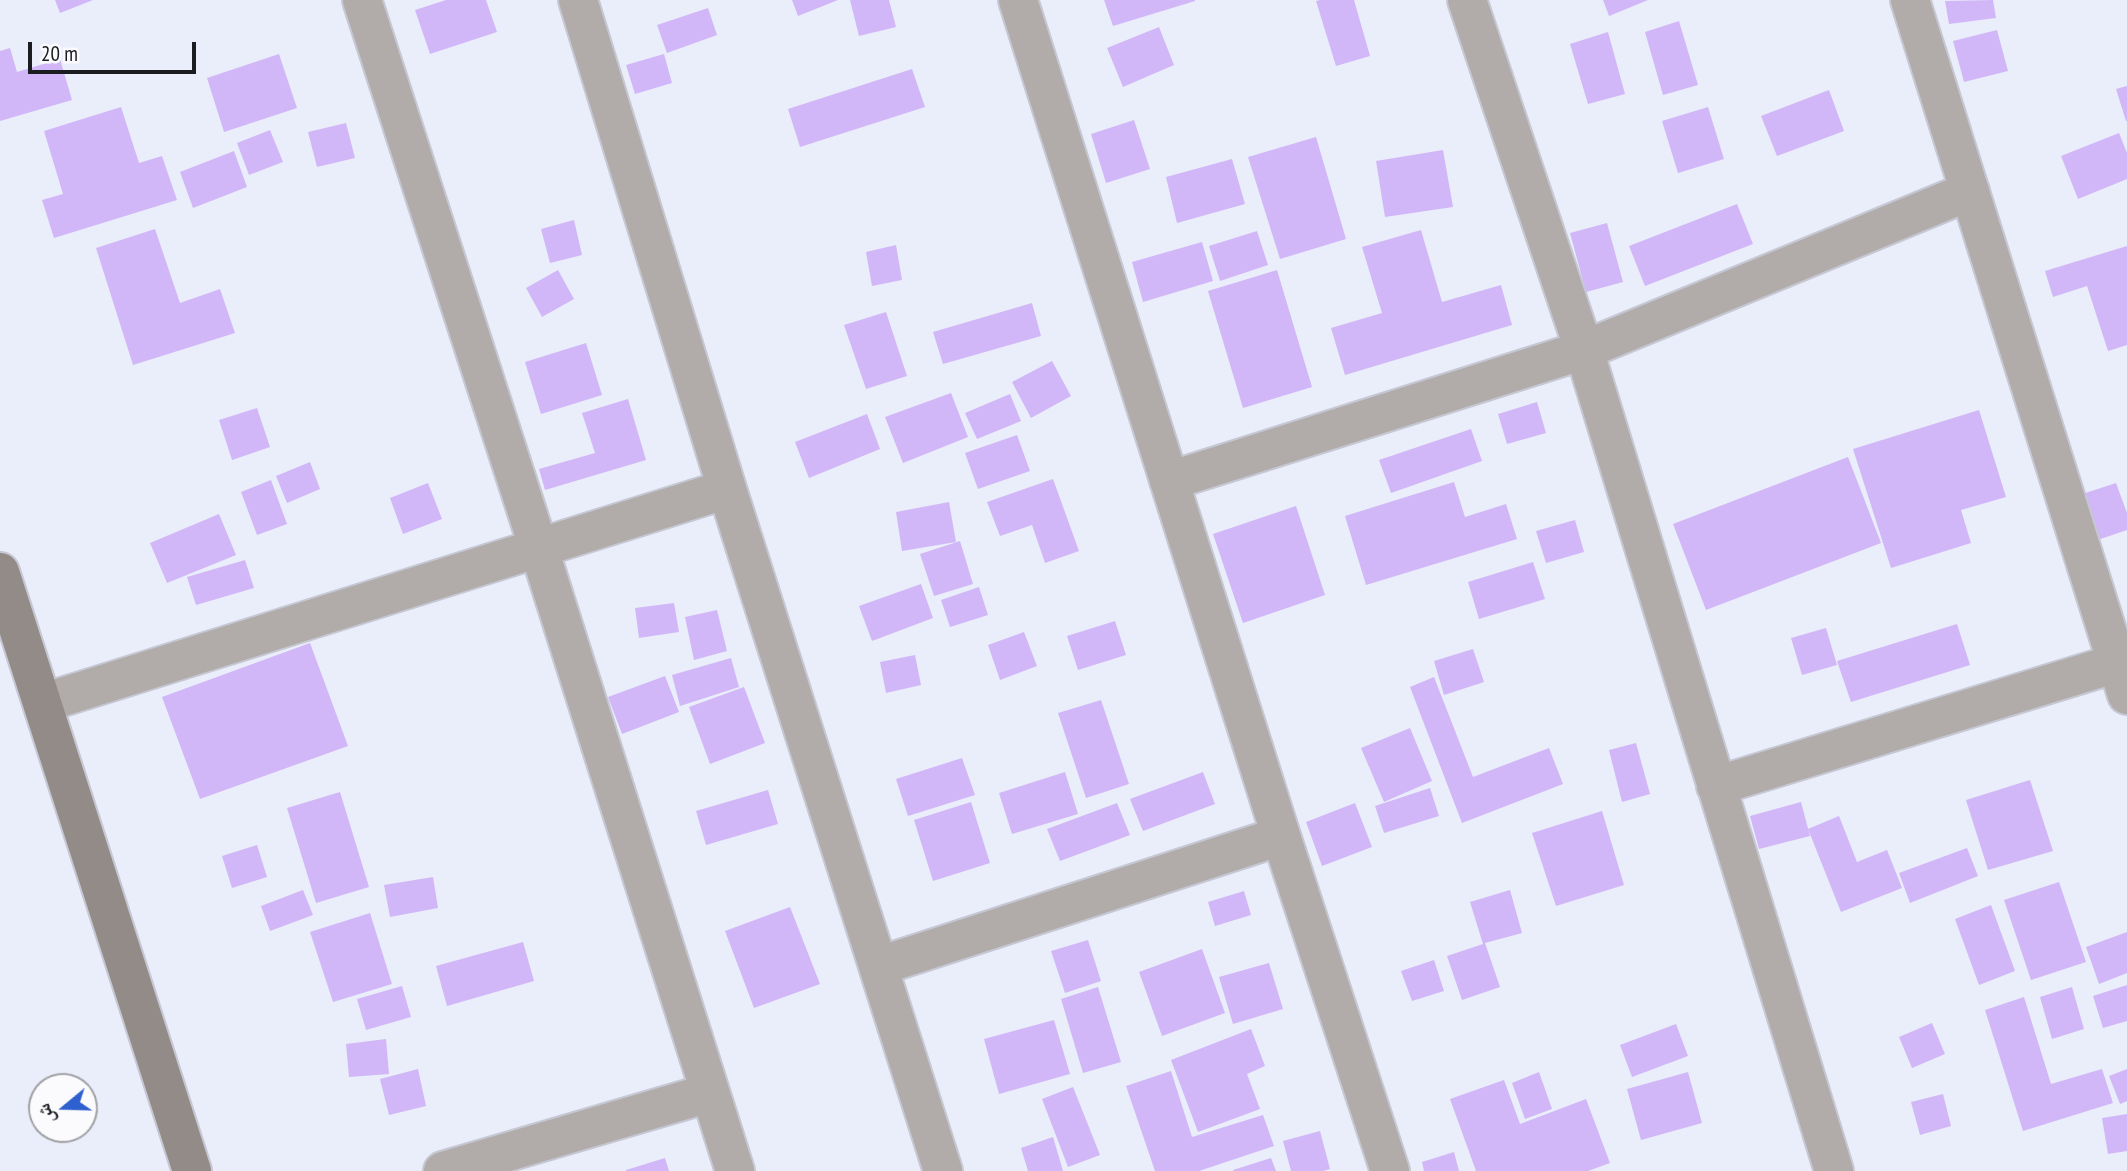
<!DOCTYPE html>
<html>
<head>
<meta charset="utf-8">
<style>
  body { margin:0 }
  #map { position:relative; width:2127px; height:1171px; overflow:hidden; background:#eaedfa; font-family:"PT Sans Narrow","Noto Naskh Arabic",sans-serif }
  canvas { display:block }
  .north { position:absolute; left:28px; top:1073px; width:70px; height:70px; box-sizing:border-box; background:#fbfbfe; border:2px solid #a1a2a5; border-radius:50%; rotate:251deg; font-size:19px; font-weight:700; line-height:28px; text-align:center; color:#1b1c20 }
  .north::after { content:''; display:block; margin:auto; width:24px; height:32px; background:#2f60cf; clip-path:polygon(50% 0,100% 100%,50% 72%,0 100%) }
  .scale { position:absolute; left:28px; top:42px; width:168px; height:32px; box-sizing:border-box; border:4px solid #1b1c20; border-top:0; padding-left:9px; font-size:21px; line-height:24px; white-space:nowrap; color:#1b1c20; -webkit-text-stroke:5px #fbfbfe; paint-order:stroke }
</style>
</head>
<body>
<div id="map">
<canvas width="2127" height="1171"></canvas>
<div class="north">ش</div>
<div class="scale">20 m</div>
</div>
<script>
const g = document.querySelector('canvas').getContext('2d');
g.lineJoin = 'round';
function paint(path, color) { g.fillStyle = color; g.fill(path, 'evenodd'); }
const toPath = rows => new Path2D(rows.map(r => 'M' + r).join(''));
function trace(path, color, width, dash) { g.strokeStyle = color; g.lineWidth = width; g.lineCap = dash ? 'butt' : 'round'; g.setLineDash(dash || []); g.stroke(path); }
paint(toPath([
  [55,0,93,0,60,13],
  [446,0,486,0,497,32,430,54,415,10],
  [792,0,838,0,798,16],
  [850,0,889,0,896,27,859,36],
  [1104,0,1195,0,1195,1,1113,26],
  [1320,0,1354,0,1370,56,1336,66,1316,1],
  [1603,0,1648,0,1609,16],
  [1993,0,1996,18,1949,24,1945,1],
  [708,8,717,35,667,53,657,25],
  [1679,21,1698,85,1663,95,1645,32],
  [1159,27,1174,65,1123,87,1107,48],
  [1997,30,2008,71,1964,82,1953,41],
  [1608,32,1625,94,1588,104,1570,44],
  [10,48,17,72,60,59,72,100,0,121,0,51],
  [279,54,297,108,224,132,207,78],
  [664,54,672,83,635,94,626,65],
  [912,69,925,107,800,147,788,109],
  [2127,86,2127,121,2126,121,2116,89],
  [1829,90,1844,131,1777,156,1761,116],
  [121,107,139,163,162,156,177,200,54,238,42,200,63,194,44,131],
  [1708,107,1724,159,1678,173,1662,121],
  [1134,120,1150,169,1106,183,1091,134],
  [346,123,355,158,317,167,308,132],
  [270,130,283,162,249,175,237,143],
  [2119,133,2127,153,2127,179,2078,199,2061,156],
  [1316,137,1346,239,1280,259,1248,157],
  [1443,150,1453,207,1385,217,1376,161],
  [234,151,247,187,193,208,180,172],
  [1232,159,1245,204,1177,223,1166,177],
  [1737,204,1753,244,1645,286,1629,246],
  [574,220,582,255,550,263,541,229],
  [1607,223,1623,282,1586,292,1570,233],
  [155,229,180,303,220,289,235,333,133,365,96,248],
  [1421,230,1442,302,1501,285,1512,325,1345,375,1331,328,1382,313,1362,247],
  [1257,231,1268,265,1220,281,1209,246],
  [1202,242,1213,281,1143,302,1132,262],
  [896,245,902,280,872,286,866,252],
  [2127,246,2127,345,2108,351,2087,286,2053,297,2045,271],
  [558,270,574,299,542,317,526,288],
  [1277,270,1312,387,1243,408,1208,291],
  [1032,303,1041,336,943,364,933,332],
  [886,312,907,376,866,389,844,325],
  [586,343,602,395,541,414,525,362],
  [1052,361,1071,396,1031,418,1012,382],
  [951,393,968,437,903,463,885,417],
  [1010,394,1021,421,977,439,965,413],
  [628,399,646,460,545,490,539,469,595,453,582,413],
  [1537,402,1546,433,1507,444,1498,414],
  [257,408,270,447,232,460,219,420],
  [1979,410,2006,497,1961,510,1971,543,1891,568,1853,449],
  [867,414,880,449,809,478,795,442],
  [1471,429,1482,461,1391,493,1379,460],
  [1017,435,1030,471,978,489,965,453],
  [1848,457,1881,543,1706,610,1673,524],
  [310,462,320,489,287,503,276,476],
  [1053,479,1079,551,1045,563,1032,525,1000,536,987,502],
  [271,480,287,524,257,535,241,492],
  [1454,482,1465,517,1506,504,1517,539,1366,585,1345,516],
  [428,483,442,519,403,534,390,498],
  [2116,483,2127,513,2127,530,2077,547,2061,501],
  [949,502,956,542,902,551,896,512],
  [1296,506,1325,595,1243,623,1213,534],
  [219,514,236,555,167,583,150,543],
  [1575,520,1584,552,1546,563,1536,531],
  [960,541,973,584,934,596,920,554],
  [245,560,254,588,196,605,187,577],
  [1533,562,1545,599,1479,619,1468,582],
  [921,584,933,618,872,641,859,606],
  [979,587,988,615,950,627,941,600],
  [674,603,679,632,639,638,635,608],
  [717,610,727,651,694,660,685,617],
  [1115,621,1126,655,1078,670,1067,636],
  [1957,624,1970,665,1851,702,1837,661],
  [1826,628,1837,665,1802,675,1791,638],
  [1024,632,1037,666,1000,680,988,645],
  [310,643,348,746,200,799,162,697],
  [1473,649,1484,682,1444,695,1434,661],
  [915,655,921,685,886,693,880,662],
  [731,658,739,687,680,706,672,675],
  [665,676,679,712,622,734,608,697],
  [1434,677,1473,777,1549,748,1563,784,1462,823,1410,687],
  [744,687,765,743,710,764,689,707],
  [1101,700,1129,784,1086,798,1058,713],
  [1410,728,1432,781,1384,802,1361,748],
  [1636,743,1650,794,1622,802,1609,750],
  [962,758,975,795,908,816,896,779],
  [1065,772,1078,814,1012,834,999,793],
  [1203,772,1215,804,1143,831,1130,799],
  [2030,780,2053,851,1988,870,1966,800],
  [1430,788,1439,816,1384,833,1375,806],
  [768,790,778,824,706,845,696,811],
  [340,792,369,887,316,903,287,808],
  [971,802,990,863,933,881,914,820],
  [1801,802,1810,836,1759,849,1750,816],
  [1117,803,1130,835,1060,861,1047,829],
  [1355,803,1372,847,1322,866,1306,822],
  [1602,811,1624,885,1556,906,1532,833],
  [1839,816,1857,862,1887,850,1902,888,1841,912,1808,829],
  [257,845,267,877,232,888,222,856],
  [1967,848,1978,876,1910,903,1899,873],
  [433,877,438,908,390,917,384,885],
  [2059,882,2086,962,2031,980,2004,900],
  [303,890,313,915,270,931,261,906],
  [1510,890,1522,933,1485,943,1500,987,1462,1000,1447,956,1483,944,1470,902],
  [1244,891,1251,915,1215,926,1208,902],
  [1991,905,2015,971,1979,985,1955,919],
  [790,907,820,984,754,1008,725,931],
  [370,913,392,984,333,1002,310,932],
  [2127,932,2127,973,2099,984,2086,947],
  [1088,940,1101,981,1065,993,1051,951],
  [523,942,534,981,447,1006,436,966],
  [1202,949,1225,1013,1162,1036,1139,972],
  [1434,960,1444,991,1412,1001,1401,971],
  [1269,963,1283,1009,1233,1024,1219,977],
  [2127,985,2127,1021,2103,1028,2093,996],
  [402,986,411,1017,366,1030,357,999],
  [1098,987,1121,1062,1083,1073,1061,999],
  [2072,987,2084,1029,2052,1039,2040,997],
  [2024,997,2051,1084,2102,1069,2113,1103,2023,1131,1985,1010],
  [1054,1020,1070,1074,999,1094,984,1039],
  [1932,1023,1945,1054,1912,1068,1899,1037],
  [1676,1024,1688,1056,1632,1077,1620,1045],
  [1251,1029,1265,1066,1247,1074,1260,1109,1198,1132,1171,1060],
  [386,1039,389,1074,349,1077,346,1044],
  [418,1069,426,1106,389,1115,380,1079],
  [2127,1069,2127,1101,2120,1104,2109,1076],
  [1171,1071,1192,1137,1263,1115,1274,1146,1199,1171,1155,1171,1126,1086],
  [1539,1072,1552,1109,1525,1119,1512,1083],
  [1688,1072,1702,1123,1641,1140,1627,1089],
  [1504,1080,1520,1124,1586,1099,1610,1163,1588,1171,1476,1171,1450,1099],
  [1073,1087,1100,1155,1068,1167,1042,1099],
  [1943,1094,1951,1126,1920,1135,1911,1102],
  [2127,1114,2127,1151,2108,1154,2102,1118],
  [1320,1131,1330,1169,1323,1171,1291,1171,1283,1141],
  [1053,1137,1063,1171,1028,1171,1021,1148],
  [1454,1152,1459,1171,1424,1171,1422,1162],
  [665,1158,669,1171,626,1171,626,1170],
  [1271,1158,1276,1171,1233,1171,1233,1170]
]), '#d1b7f7');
const street = toPath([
  [362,0,539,549,735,1171],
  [578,0,727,489,943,1171],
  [1018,0,1281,836,1390,1171],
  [1467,0,1584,350,1834,1171],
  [1910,0,2127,695],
  [1169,481,1584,350,1970,191],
  [43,703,727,489],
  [1716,786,2127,660],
  [879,966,1281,836],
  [443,1171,709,1093]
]);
const secondary = toPath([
  [0,572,192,1171]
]);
trace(street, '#c5c7d3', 42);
trace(secondary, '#c5c7d3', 42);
trace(street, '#b1aba9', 38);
trace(secondary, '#938b87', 38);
</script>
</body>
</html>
